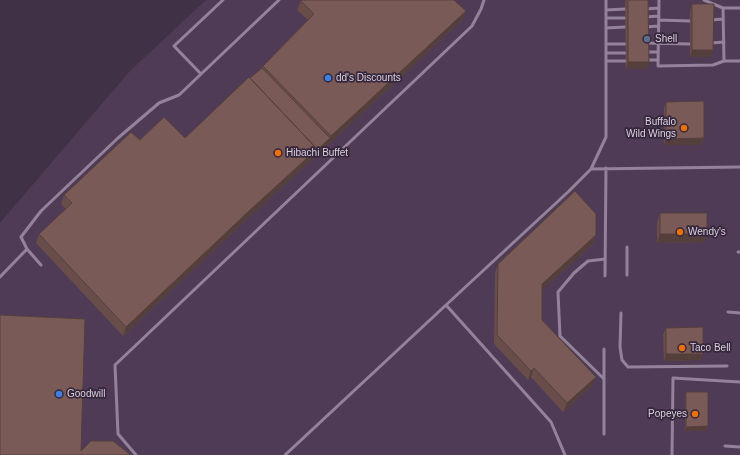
<!DOCTYPE html>
<html>
<head>
<meta charset="utf-8">
<style>
  body { margin:0 }
  canvas { display:block; background:#413147 }
</style>
</head>
<body>
<canvas width="740" height="455"></canvas>
<script>
const g = document.querySelector('canvas').getContext('2d');
g.lineJoin = 'round';
function paint(path, color) { g.fillStyle = color; g.fill(path, 'evenodd'); }
const toPath = rows => new Path2D(rows.map(r => 'M' + r).join(''));
function trace(path, color, width, dash) { g.strokeStyle = color; g.lineWidth = width; g.lineCap = dash ? 'butt' : 'round'; g.setLineDash(dash || []); g.stroke(path); }
function write(font, color, halo, rows, align = 'center') {
  g.font = font + ' Arial,sans-serif'; g.lineWidth = 3.5; g.setLineDash([]); g.textBaseline = 'middle'; g.strokeStyle = halo; g.fillStyle = color; for (const [text, x, y, turn = 0] of rows) {
    g.save(); g.translate(x, y); g.rotate((+turn || 0) * Math.PI / 180); g.textAlign = isNaN(turn) ? turn : align; if (halo) g.strokeText(text, 0, 0); g.fillText(text, 0, 0); g.restore();
  }
}
paint(toPath([
  [206,0,740,0,740,455,0,455,0,223,130,71]
]), '#4f3b56');
trace(toPath([
  [659,0,658,66,713,65,724,61],
  [704,0,723,8],
  [740,8,723,8,724,61,740,61],
  [645,9,659,8],
  [606,10,625,9],
  [645,17,659,16],
  [606,18,625,18],
  [659,20,690,21],
  [711,20,723,19],
  [645,27,659,26],
  [606,28,625,27],
  [646,43,690,44],
  [711,43,724,42],
  [606,44,625,44],
  [646,52,658,52],
  [606,53,625,53],
  [646,60,658,60],
  [606,61,626,61],
  [201,74,174,46,223,0],
  [591,169,740,167],
  [738,252,740,252],
  [41,265,27,249,21,237,41,211,118,138,159,103,179,95,279,0],
  [627,275,627,247],
  [605,276,606,168],
  [0,277,27,249],
  [446,305,568,192,591,169,606,137,606,0],
  [728,312,740,313],
  [621,313,620,347,622,360,628,367,727,366],
  [604,349,604,434],
  [604,379,560,336,558,292,574,273,588,261,605,259],
  [725,446,740,447],
  [136,455,118,434,115,365,472,26,481,9,484,0],
  [285,455,446,305,551,422,565,455],
  [672,455,673,378,740,382]
]), '#94829b', 3);
paint(toPath([
  [626,0,648,0,649,62,646,69,626,69,625,2],
  [301,1,466,11,462,20,314,158,247,219,123,336,36,243,39,234,66,209,61,204,64,195,140,140,185,138,250,78,262,68,263,66,308,20,297,10],
  [692,4,711,57,690,57,690,11],
  [666,102,704,138,701,145,664,145,664,108],
  [660,213,707,234,704,242,657,243,657,222],
  [596,235,593,244,542,290,542,320,592,386,563,412,531,377,528,380,494,344,495,273,498,264],
  [666,328,703,354,700,360,664,361,663,335],
  [686,392,708,426,706,431,685,431,685,397]
]), '#694d4b');
paint(toPath([
  [466,11,462,20,314,158,316,151,330,138,331,136],
  [692,50,713,50,711,57,690,57],
  [628,62,649,62,646,69,626,69],
  [704,138,701,145,664,145,666,139],
  [317,149,314,158,247,219,123,336,126,327,250,210],
  [660,234,707,234,704,242,657,243],
  [596,235,593,244,539,293,542,284],
  [666,354,703,354,700,360,664,361],
  [534,368,531,377,528,380,531,371],
  [596,377,592,386,563,412,567,403],
  [708,426,706,431,685,431,686,427]
]), '#553f3d');
const building = toPath([
  [302,0,454,0,466,11,331,136,263,66,314,14,301,1,302,0],
  [628,0,648,0,649,62,628,62,628,0],
  [692,4,714,4,713,50,692,50,692,4],
  [262,68,330,138,316,151,317,149,250,78,262,68],
  [249,77,317,149,250,210,126,327,39,234,72,203,64,195,131,132,140,140,164,117,185,138,249,77],
  [704,101,704,138,666,139,666,102,704,101],
  [575,191,596,214,596,235,542,284,542,320,596,377,567,403,534,368,531,371,497,335,498,264,575,191],
  [660,213,707,213,707,234,660,234,660,213],
  [0,315,85,319,81,451,91,441,113,441,131,455,0,455,0,315],
  [703,327,703,354,666,354,666,328,703,327],
  [686,392,708,392,708,426,686,427,686,392]
]);
paint(building, '#7a5a57');
trace(building, '#553f3d', 1);
for (const [x, y, r, color] of [
  [647,39,4,"#5c6f8a"],
  [328,78,4,"#3f7fe0"],
  [684,128,4,"#e8710a"],
  [278,153,4,"#e8710a"],
  [680,232,4,"#e8710a"],
  [682,348,4,"#e8710a"],
  [59,394,4,"#3f7fe0"],
  [695,414,4,"#e8710a"]
]) { const dot = new Path2D(); dot.arc(x, y, r, 0, 2 * Math.PI); g.fillStyle = color; g.fill(dot); trace(dot, '#36273c', 1.5); }
write('10px', '#dad1de', '#36273c', [
  ["Shell",655,39],
  ["dd's Discounts",336,78],
  ["Buffalo",676,122,"right"],
  ["Wild Wings",676,134,"right"],
  ["Hibachi Buffet",286,153],
  ["Wendy's",688,232],
  ["Taco Bell",690,348],
  ["Goodwill",67,394],
  ["Popeyes",687,414,"right"]
], 'left');
</script>
</body>
</html>
